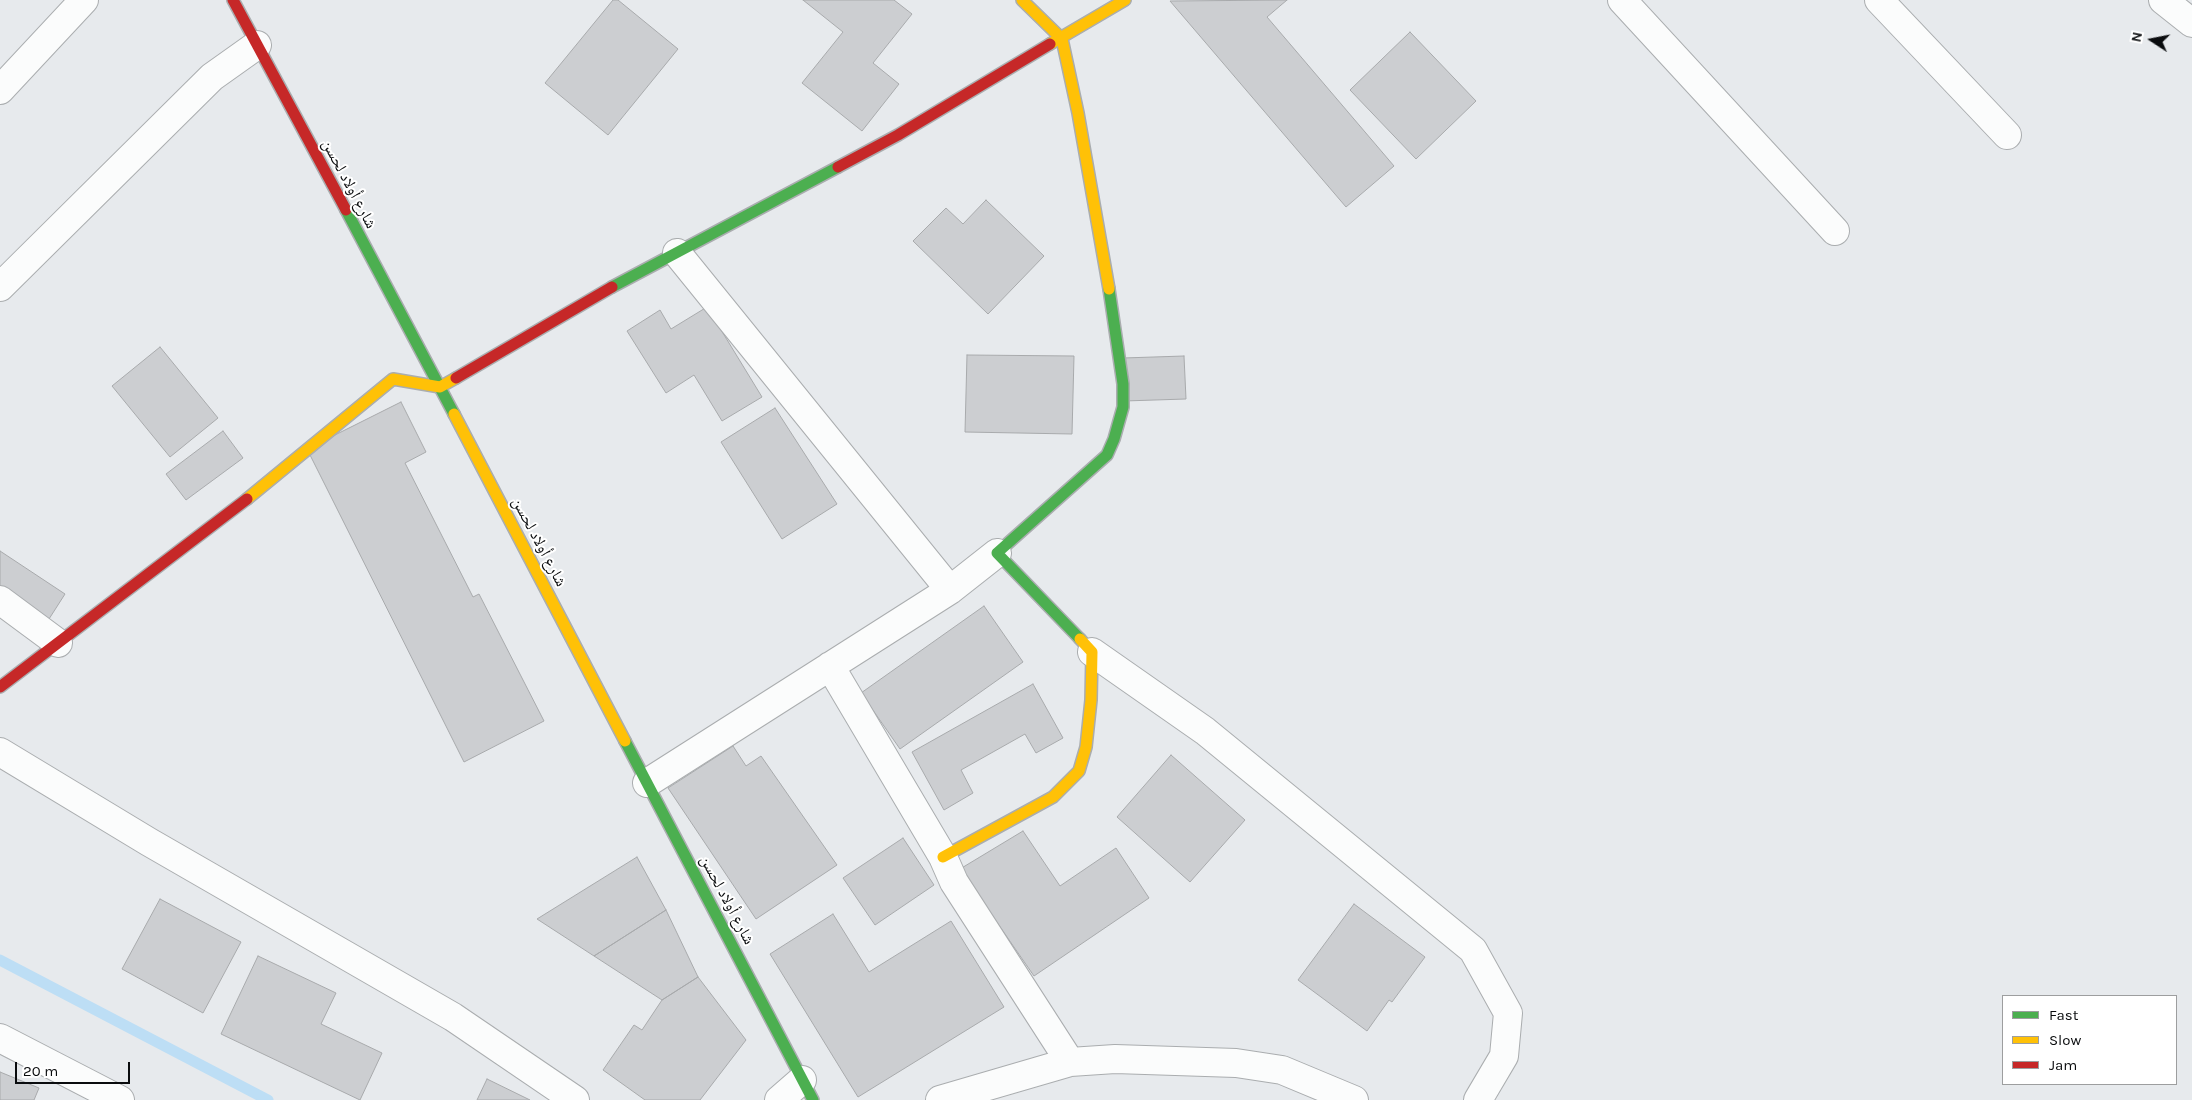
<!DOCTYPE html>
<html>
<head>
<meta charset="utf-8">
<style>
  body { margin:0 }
  #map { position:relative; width:2192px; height:1100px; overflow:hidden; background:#e7eaed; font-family:Karla,sans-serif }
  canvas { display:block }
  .legend { position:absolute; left:2002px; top:995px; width:175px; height:90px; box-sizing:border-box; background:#fff; border:1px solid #9d9e9f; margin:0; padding:6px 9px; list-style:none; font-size:15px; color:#0a0c0e }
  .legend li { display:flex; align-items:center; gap:10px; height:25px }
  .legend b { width:25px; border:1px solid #9d9e9f }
  .north { position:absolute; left:2127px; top:15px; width:50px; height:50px; -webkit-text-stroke:4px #fff; paint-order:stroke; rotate:281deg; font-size:14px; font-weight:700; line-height:20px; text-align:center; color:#0a0c0e }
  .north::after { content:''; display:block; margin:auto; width:18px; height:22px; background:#0a0c0e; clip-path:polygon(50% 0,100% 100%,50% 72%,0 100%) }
  .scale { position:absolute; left:15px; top:1062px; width:115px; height:22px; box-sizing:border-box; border:2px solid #0a0c0e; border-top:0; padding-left:6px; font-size:15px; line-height:18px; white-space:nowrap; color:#0a0c0e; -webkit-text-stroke:4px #fff; paint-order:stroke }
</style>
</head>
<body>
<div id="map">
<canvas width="2192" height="1100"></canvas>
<ul class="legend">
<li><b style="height:6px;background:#4caf50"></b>Fast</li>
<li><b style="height:6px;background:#ffc107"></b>Slow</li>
<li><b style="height:6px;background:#c62828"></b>Jam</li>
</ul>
<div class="north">N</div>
<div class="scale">20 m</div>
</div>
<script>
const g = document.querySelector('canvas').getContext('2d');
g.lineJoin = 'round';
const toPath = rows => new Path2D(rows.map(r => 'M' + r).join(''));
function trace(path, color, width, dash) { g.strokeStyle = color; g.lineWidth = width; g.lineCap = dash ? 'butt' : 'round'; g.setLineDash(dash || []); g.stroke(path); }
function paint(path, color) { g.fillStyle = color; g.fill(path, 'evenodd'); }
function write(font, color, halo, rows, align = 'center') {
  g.font = font + ' Karla,"Noto Naskh Arabic",sans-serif'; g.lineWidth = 4; g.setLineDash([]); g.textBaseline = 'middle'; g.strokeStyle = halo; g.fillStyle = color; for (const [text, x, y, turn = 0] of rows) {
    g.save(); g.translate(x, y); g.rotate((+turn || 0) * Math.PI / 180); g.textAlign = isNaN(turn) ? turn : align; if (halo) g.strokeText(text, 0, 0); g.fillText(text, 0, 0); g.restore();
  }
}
trace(toPath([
  [0,960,268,1100]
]), '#bddef5', 11);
const building = toPath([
  [613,0,618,0,678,49,608,135,545,83,613,0],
  [803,0,894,0,912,14,873,63,899,84,862,131,802,83,843,32,803,0],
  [1287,0,1267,17,1394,166,1346,207,1170,1,1287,0],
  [1410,32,1476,101,1416,159,1350,90,1410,32],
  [986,200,1044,256,988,314,913,241,946,208,963,224,986,200],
  [707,307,762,397,722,421,694,375,666,393,627,331,660,310,671,329,707,307],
  [160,347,218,418,170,457,112,386,160,347],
  [967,355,1074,356,1072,434,965,432,967,355],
  [1184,356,1186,399,1124,401,1123,358,1184,356],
  [401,402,426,452,405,463,473,597,479,594,544,721,464,762,307,449,401,402],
  [775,408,837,504,782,539,721,442,775,408],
  [223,431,243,458,186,500,166,474,223,431],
  [0,551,65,594,49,619,0,586,0,551],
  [984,606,1023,662,900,749,861,693,984,606],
  [1033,684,1063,738,1036,753,1025,734,961,770,973,793,944,810,912,752,1033,684],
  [733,746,746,766,761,756,837,865,756,919,668,788,733,746],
  [1171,755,1245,820,1190,882,1117,817,1171,755],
  [1023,831,1060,886,1116,848,1149,898,1034,976,960,869,1023,831],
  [903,838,934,885,875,925,843,878,903,838],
  [637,857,666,910,594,956,537,919,637,857],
  [160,899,241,942,203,1013,122,969,160,899],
  [1354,904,1425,957,1392,1002,1389,1000,1367,1031,1298,980,1354,904],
  [666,910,698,977,662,1000,594,956,666,910],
  [833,914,869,972,951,921,1004,1007,858,1097,770,954,833,914],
  [258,956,336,993,321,1024,382,1053,360,1100,221,1034,258,956],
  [698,977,746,1040,700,1100,645,1100,603,1070,634,1025,642,1030,662,1000,698,977],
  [0,1072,39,1088,34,1100,0,1100,0,1072],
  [487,1079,530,1100,477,1100,487,1079]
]);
paint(building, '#ccced1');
trace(building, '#a8aaac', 1);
const street = toPath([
  [1622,0,1835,231],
  [1879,0,2007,135],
  [2163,0,2192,23],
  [0,90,84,0],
  [677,253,950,590],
  [0,287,212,77,257,45],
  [0,600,58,643],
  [1092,652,1205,731,1473,950,1508,1013,1504,1056,1478,1100],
  [830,666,943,857,954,882,1070,1062],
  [0,752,149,842,453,1017,575,1100],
  [647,783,950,590,997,553],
  [0,1038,120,1100],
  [779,1100,802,1080],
  [940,1100,1070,1062,1115,1059,1236,1063,1282,1070,1354,1100]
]);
const fast = toPath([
  [346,210,454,414],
  [612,287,838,167],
  [1080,639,997,553,1107,455,1114,439,1123,407,1123,384,1109,289],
  [625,741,813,1100]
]);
const slow = toPath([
  [1022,0,1062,39,1078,113,1109,289],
  [1050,44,1125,0],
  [454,414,625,741],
  [247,499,393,379,440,387,456,378],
  [943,857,1053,797,1079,771,1086,747,1091,700,1092,652,1080,639]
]);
const jam = toPath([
  [233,0,346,210],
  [838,167,898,135,1050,44],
  [456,378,612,287],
  [0,687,247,499]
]);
trace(street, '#aaadaf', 30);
trace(fast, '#aaadaf', 14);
trace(slow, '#aaadaf', 14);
trace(jam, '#aaadaf', 14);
trace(street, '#fbfcfc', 28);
trace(fast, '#4caf50', 11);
trace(slow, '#ffc107', 11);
trace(jam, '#c62828', 11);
write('16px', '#0a0c0e', '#fff', [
  ["شارع أولاد لحسن",349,184,62],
  ["شارع أولاد لحسن",539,542,62],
  ["شارع أولاد لحسن",727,900,62]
]);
</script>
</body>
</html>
